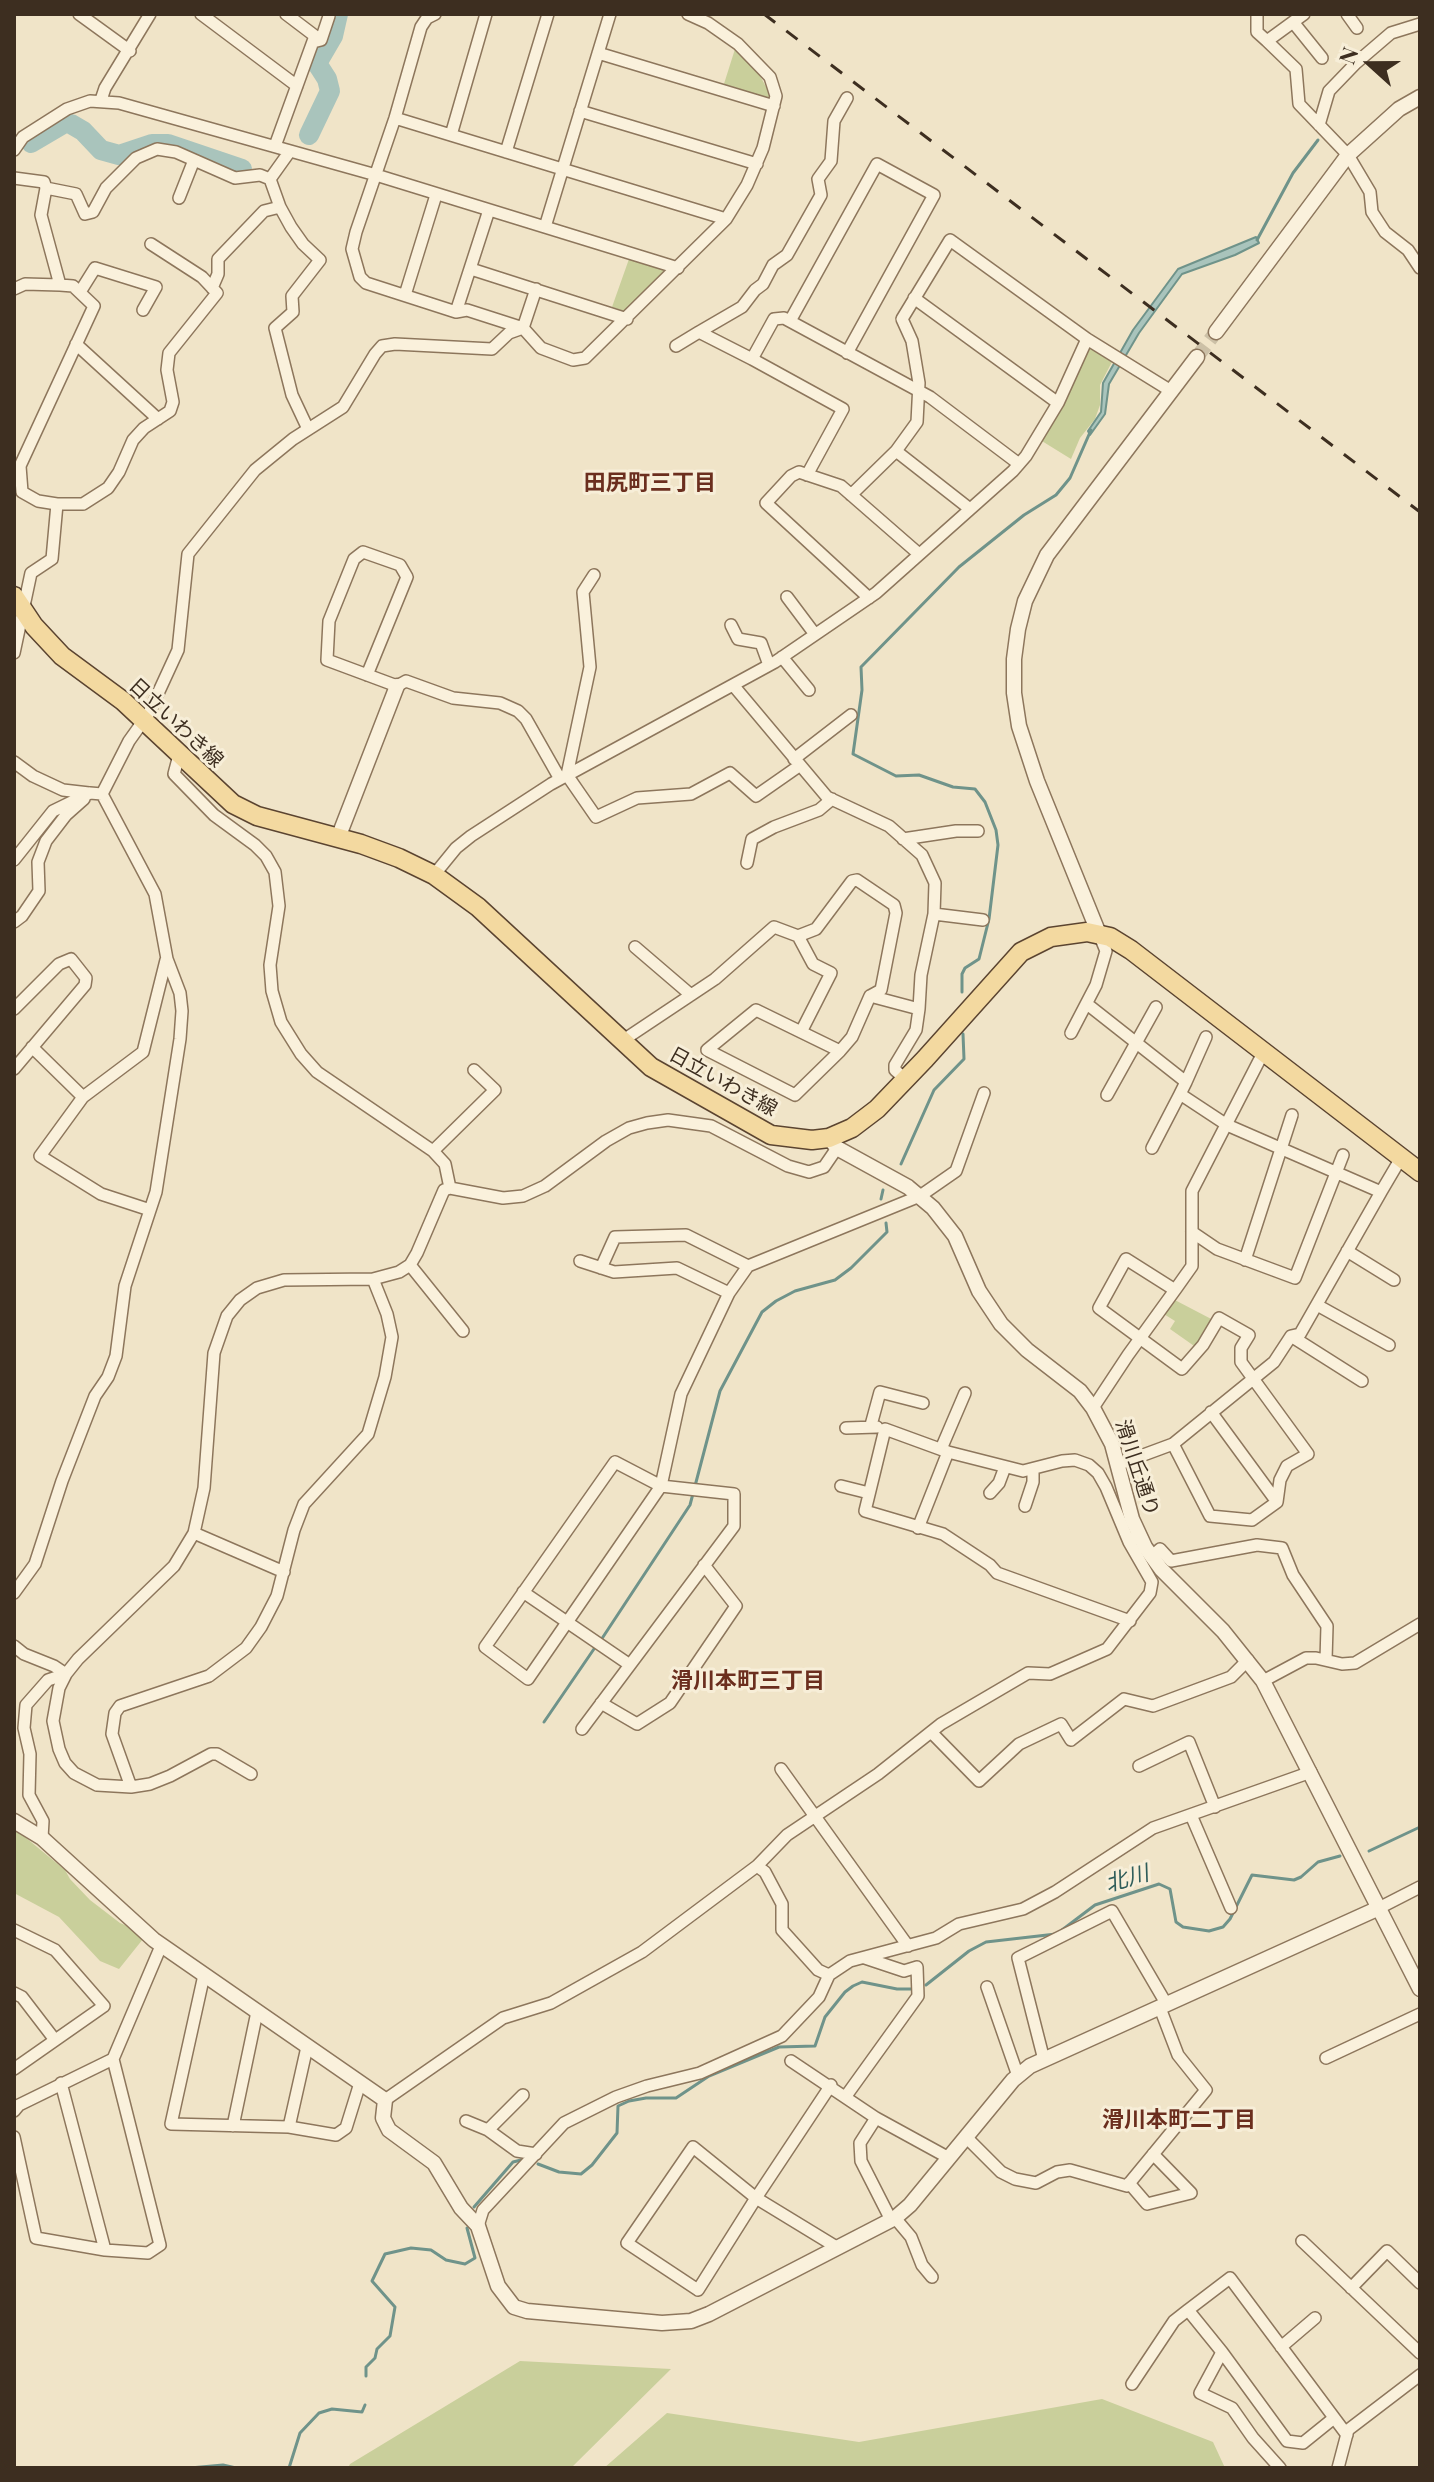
<!DOCTYPE html>
<html>
<head>
<meta charset="utf-8">
<style>
  body { margin:0 }
  #map { position:relative; width:1434px; height:2482px; overflow:hidden; background:#f0e4c8; font-family:"Playfair Display",serif }
  canvas { display:block }
  .frame { position:absolute; inset:0; border:16px solid #3d2e20; pointer-events:none }
  .north { position:absolute; left:1330px; top:24px; width:80px; height:80px; -webkit-text-stroke:6px #f7eed8; paint-order:stroke; rotate:291deg; font-size:22px; font-weight:700; line-height:32px; text-align:center; color:#3d2e20 }
  .north::after { content:''; display:block; margin:auto; width:28px; height:36px; background:#3d2e20; clip-path:polygon(50% 0,100% 100%,50% 72%,0 100%) }
</style>
</head>
<body>
<div id="map">
<canvas width="1434" height="2482"></canvas>
<div class="frame"></div>
<div class="north">N</div>
</div>
<script>
const g = document.querySelector('canvas').getContext('2d');
g.lineJoin = 'round';
function paint(path, color) { g.fillStyle = color; g.fill(path, 'evenodd'); }
const toPath = rows => new Path2D(rows.map(r => 'M' + r).join(''));
function trace(path, color, width, dash) { g.strokeStyle = color; g.lineWidth = width; g.lineCap = dash ? 'butt' : 'round'; g.setLineDash(dash || []); g.stroke(path); }
function write(font, color, halo, rows, align = 'center') {
  g.font = font + ' "Playfair Display","Noto Sans JP",serif'; g.lineWidth = 6; g.setLineDash([]); g.textBaseline = 'middle'; g.strokeStyle = halo; g.fillStyle = color; for (const [text, x, y, turn = 0] of rows) {
    g.save(); g.translate(x, y); g.rotate((+turn || 0) * Math.PI / 180); g.textAlign = isNaN(turn) ? turn : align; if (halo) g.strokeText(text, 0, 0); g.fillText(text, 0, 0); g.restore();
  }
}
paint(toPath([
  [735,49,759,74,771,96,765,99,723,87],
  [629,259,663,270,664,276,631,310,624,311,612,307],
  [1087,339,1115,356,1100,385,1100,405,1095,419,1080,438,1071,459,1037,438],
  [1171,1298,1217,1322,1197,1348,1170,1329,1175,1321,1159,1311],
  [14,1828,65,1870,70,1879,90,1900,120,1923,147,1934,119,1969,100,1961,59,1917,14,1893],
  [520,2361,671,2369,571,2468,348,2468,350,2464],
  [1102,2399,1213,2442,1225,2468,604,2468,667,2413,859,2442]
]), '#c9cf9b');
const water = toPath([
  [1256,237,1259,243,1235,255,1182,274,1139,333,1109,384,1105,414,1090,435,1088,431,1101,412,1103,383,1133,330,1178,269,1256,237]
]);
paint(water, '#a9c4bc');
trace(water, '#6f938a', 2);
trace(toPath([
  [1257,240,1293,173,1318,140],
  [962,992,962,974,965,968,979,959,989,919,998,845,996,830,985,802,975,789,953,787,919,775,896,776,853,754,862,690,861,667,959,567,1024,515,1056,495,1070,478,1091,430],
  [901,1164,934,1090,964,1059,963,1034],
  [881,1199,883,1190],
  [601,1640,690,1505,720,1391,762,1312,776,1301,795,1291,835,1280,851,1268,887,1232,886,1223],
  [544,1722,596,1646],
  [1369,1851,1420,1827],
  [1062,1930,1095,1905,1159,1884,1170,1889,1176,1922,1183,1927,1209,1931,1223,1927,1230,1919,1252,1875,1294,1880,1301,1877,1318,1862,1340,1856],
  [926,1985,969,1951,986,1942,1056,1934],
  [538,2164,559,2172,581,2174,592,2165,617,2133,618,2106,629,2101,646,2098,676,2098,709,2076,779,2047,815,2046,825,2017,845,1992,853,1986,862,1982,897,1989,914,1989],
  [474,2207,513,2162,525,2159],
  [366,2376,366,2367,375,2358,377,2349,390,2336,395,2307,372,2281,385,2254,411,2248,431,2250,446,2260,465,2264,475,2258,467,2228],
  [190,2468,223,2465,236,2468],
  [289,2468,300,2433,319,2413,332,2409,362,2412,365,2405]
]), '#6f938a', 3);
trace(toPath([
  [309,135,330,91,327,79,318,65,319,60,333,36,338,14],
  [31,143,65,123,71,124,83,131,101,150,119,155,152,144,168,144,242,169]
]), '#a9c4bc', 20);
trace(toPath([
  [1197,357,1216,332]
]), '#ccc0a6', 14, [14, 7]);
const minor = toPath([
  [79,14,130,51],
  [201,14,297,86],
  [435,14,427,18,421,27,395,118,356,232,352,249,360,277,366,283,456,312,467,310,523,328,541,348,573,360,585,358,726,219,747,185,763,148,776,96,770,77,738,44,708,23,688,14],
  [1257,14,1257,32,1267,41],
  [1304,14,1267,41,1296,69,1299,104,1348,155,1370,192,1372,212,1385,232,1408,250,1420,268],
  [1347,14,1357,28],
  [1293,22,1322,58],
  [313,42,321,40,329,16],
  [598,53,774,106],
  [101,100,105,88,150,14],
  [580,111,757,164],
  [395,118,726,219],
  [1319,125,1329,91,1356,63,1391,33,1420,24],
  [451,135,486,14],
  [275,146,315,36,286,14],
  [14,150,23,137,67,109,90,101,119,103,376,175,678,268],
  [506,152,548,14],
  [14,178,44,182,46,188],
  [270,179,290,151],
  [179,198,194,160],
  [545,227,610,14],
  [471,269,627,319],
  [212,288,218,274,218,259,264,211,280,207],
  [14,289,25,284,60,285],
  [80,292,95,268,156,287,143,310],
  [405,295,436,195],
  [914,298,1058,403],
  [456,312,489,210],
  [790,321,877,164,934,195,847,353],
  [76,344,158,419],
  [676,346,699,332],
  [752,359,699,332,742,307,755,290,763,284,773,265,787,255,821,195,818,179,831,161,834,121,847,98],
  [896,451,970,509],
  [807,475,843,409,752,359,774,319,784,318,930,397,1019,464],
  [851,495,896,451,917,422,919,383,912,341,902,319,950,240,1087,339,1171,391],
  [57,504,83,504,108,488,119,472,133,440,144,428,170,411,173,402,167,370,169,353,217,293,202,277,151,244],
  [594,575,583,592,590,667,567,775,596,817,637,798,691,794,730,773,756,796,799,766],
  [787,597,814,633],
  [869,598,766,503,791,476,799,472,841,486,919,554],
  [731,625,738,639,761,643,769,665],
  [14,653,31,573,52,559,57,504,38,501,22,492,20,466,94,306,73,286,60,285,41,215,46,188,76,194,85,214,93,212,106,188,136,158,157,149,176,152,235,178,260,175,270,179,280,207,291,227,303,244,320,260,292,296,293,312,275,328,292,395,308,429],
  [782,657,809,690],
  [367,675,407,577,400,565,363,552,354,559,329,621,327,660,397,686,406,681,453,698,500,703,518,711,526,719,560,779],
  [733,685,827,797,889,826,922,855,935,883,934,914,921,975,919,1009,870,996,852,1037,840,1051,756,1010,707,1050,795,1095,840,1051],
  [179,755,174,774,214,815,255,845,266,856,275,872,279,906,270,965,272,991,281,1022,301,1054,317,1072,433,1151,445,1164,450,1188],
  [794,759,851,715],
  [14,762,33,776,63,790,89,793],
  [903,839,956,831,978,831],
  [14,860,53,811,90,793,102,794,129,741,149,713,178,650,188,554,255,470,293,439,343,407,375,354,382,346,395,344,492,349,509,333,523,328,536,289],
  [747,863,752,839,774,827,819,810,832,799],
  [434,875,456,848,471,836,551,784,775,662,876,593,1013,471,1026,456,1058,403,1087,339],
  [934,914,983,920],
  [14,922,22,916,39,891,38,862,46,841,66,815,84,799],
  [798,936,813,964,831,973,801,1032],
  [635,947,691,995],
  [1087,1004,1186,1082,1180,1094,1227,1125,1381,1192,1401,1158],
  [14,1009,59,964,71,959,86,978,85,985,14,1069],
  [1071,1033,1096,985,1106,951,1099,934],
  [622,1041,715,979,774,927,798,936,816,929,852,881,857,880,894,905,896,913,881,990,870,996],
  [32,1047,83,1097],
  [1263,1053,1192,1191,1192,1266,1175,1290,1126,1259,1099,1308,1182,1369,1203,1345,1219,1318,1249,1335,1241,1348,1241,1362,1308,1454,1287,1466,1280,1480,1277,1502],
  [905,1079,895,1070,895,1065,916,1030,919,1009],
  [1186,1082,1206,1037],
  [1107,1095,1156,1007],
  [1152,1148,1180,1094],
  [433,1151,495,1090,474,1070],
  [150,1210,101,1194,40,1156,83,1097,143,1052,166,960],
  [1192,1232,1217,1249,1295,1278,1343,1155],
  [1347,1251,1394,1280],
  [1245,1260,1292,1115],
  [580,1261,614,1272,677,1268,729,1293],
  [410,1265,463,1331],
  [601,1268,615,1237,686,1235,748,1266],
  [1317,1305,1389,1345],
  [1291,1336,1362,1381],
  [1093,1408,1128,1355,1175,1290],
  [871,1425,880,1392,923,1403],
  [846,1428,877,1427],
  [1173,1444,1210,1516,1252,1520,1277,1502,1211,1412],
  [941,1449,965,1393],
  [1119,1464,1173,1444,1274,1362,1291,1336,1300,1334,1381,1192],
  [841,1486,869,1493],
  [990,1493,999,1483,1005,1467],
  [1025,1506,1033,1482,1033,1470],
  [918,1528,948,1452],
  [194,1533,284,1572],
  [1129,1542,1106,1487,1098,1473,1089,1465,1075,1460,1062,1461,1023,1471,948,1452,885,1429,865,1511,943,1534,990,1565,997,1573,1130,1621],
  [1151,1557,1160,1549,1171,1561,1257,1545,1282,1548,1293,1575,1327,1626,1326,1660],
  [523,1592,630,1665],
  [14,1593,35,1564,62,1481,95,1396,108,1377,116,1356,125,1286,156,1192,180,1039,182,1011,180,993,167,959,155,894,102,794],
  [14,1646,24,1654,54,1666,66,1674],
  [1263,1681,1306,1658,1316,1658,1342,1664,1355,1663,1420,1624],
  [601,1703,637,1724,670,1703,736,1606,704,1565],
  [582,1729,734,1526,734,1494,661,1486,615,1462,485,1647,528,1679,661,1486,681,1394,729,1293,748,1266,920,1196,956,1171,984,1093],
  [931,1732,979,1781,1019,1744,1061,1724,1071,1740,1124,1699,1153,1706,1231,1677,1248,1660],
  [1139,1766,1189,1742,1215,1807],
  [781,1769,908,1946],
  [251,1774,217,1754,211,1754,170,1776,150,1784,131,1787,97,1785,74,1773,65,1763,59,1749,53,1721,59,1688,66,1674,78,1659,174,1566,194,1533,204,1488,214,1353,227,1316,240,1300,257,1288,284,1280,373,1279,399,1272,410,1265,417,1253,444,1190,450,1188,503,1198,523,1196,545,1186,606,1141,629,1128,647,1123,668,1120,711,1126,788,1166,809,1172,824,1167,837,1148],
  [131,1787,112,1734,115,1713,120,1706,209,1676,246,1648,261,1627,277,1596,294,1530,304,1504,368,1434,385,1377,392,1337,387,1314,373,1279],
  [1191,1815,1231,1908],
  [42,1838,43,1821,29,1795,30,1754,24,1728,26,1705,48,1680,66,1674],
  [757,1866,765,1872,782,1904,782,1930,818,1970,829,1975],
  [1379,1908,1420,1887],
  [14,1930,55,1950,104,2006,14,2069],
  [204,1975,171,2124,289,2127,336,2135,346,2128,360,2083],
  [987,1987,1018,2076],
  [14,1993,22,1997,55,2040],
  [1326,2058,1420,2014],
  [113,2059,161,1946],
  [1044,2060,1018,1958,1112,1911,1167,2005],
  [791,2061,876,2118,949,2158],
  [61,2083,105,2250],
  [831,2085,756,2198,698,2290,627,2243,693,2147,756,2198,838,2248],
  [523,2095,488,2130,517,2151,536,2154],
  [846,2096,918,1996,917,1967,904,1971,865,1958],
  [385,2100,503,2018,551,2003,642,1952,757,1866,787,1835,878,1774,941,1724,1028,1673,1050,1674,1107,1649,1150,1593,1152,1582,1129,1542,1138,1535],
  [14,2111,19,2105,113,2059,160,2245,148,2253,105,2250,36,2238,14,2137],
  [876,2118,860,2143,861,2161,891,2220],
  [466,2121,488,2130],
  [233,2126,257,2012],
  [289,2127,307,2047],
  [966,2137,1001,2172,1015,2179,1036,2183,1057,2172,1070,2170,1127,2186,1206,2090,1178,2055,1160,2008],
  [1129,2183,1147,2204,1191,2193,1153,2154],
  [895,2218,911,2237,922,2265,932,2277],
  [478,2226,483,2210,564,2123,616,2097,647,2086,700,2073,782,2036,819,1997,829,1975,850,1961,936,1938,959,1924,1023,1909,1055,1892,1153,1828,1311,1772],
  [1302,2241,1420,2353],
  [1351,2288,1387,2251,1420,2283],
  [1281,2347,1315,2318],
  [1222,2352,1287,2441,1303,2443,1334,2418],
  [1132,2384,1174,2321,1188,2310],
  [1280,2468,1253,2438,1232,2408,1200,2393,1222,2352,1188,2310,1230,2278,1347,2435],
  [1338,2468,1348,2430,1420,2375]
]);
const tertiary = toPath([
  [1216,332,1348,155,1399,109,1420,97],
  [338,838,397,686],
  [1099,934,1037,781,1019,726,1014,693,1014,659,1018,629,1025,601,1047,555,1197,357],
  [829,1138,837,1148,908,1187,933,1208,955,1236,979,1291,1001,1324,1027,1350,1080,1391,1093,1408,1112,1444,1132,1519,1145,1547,1161,1569,1223,1631,1263,1681,1420,1989],
  [14,1821,42,1838,154,1940,385,2100,383,2118,389,2130,434,2163,461,2208,478,2226,498,2286,514,2307,527,2311,662,2323,691,2321,709,2314,895,2218,910,2205,1013,2080,1030,2066,1379,1908]
]);
const primary = toPath([
  [14,596,34,626,62,656,123,701,233,804,257,816,361,844,399,858,434,875,478,907,651,1067,771,1135,812,1140,829,1138,852,1128,877,1109,925,1059,1021,952,1051,937,1087,932,1110,937,1131,950,1420,1172]
]);
trace(minor, '#8d765c', 14);
trace(tertiary, '#8d765c', 17);
trace(primary, '#5b4430', 21);
trace(minor, '#faf1dc', 11);
trace(tertiary, '#faf1dc', 14);
trace(primary, '#f3d9a0', 18);
trace(toPath([
  [764,14,1420,512]
]), '#3d2e20', 3, [14, 14]);
write('20px', '#3d2e20', '#f7eed8', [
  ["日立いわき線",176,723,43],
  ["日立いわき線",723,1082,29],
  ["滑川丘通り",1137,1468,72]
]);
write('bold 22px', '#6b2e1e', '#f7eed8', [
  ["田尻町三丁目",650,483],
  ["滑川本町三丁目",748,1681],
  ["滑川本町二丁目",1179,2120]
]);
write('italic 22px', '#2f5d5a', '#f7eed8', [
  ["北川",1127,1879,-16]
]);
</script>
</body>
</html>
